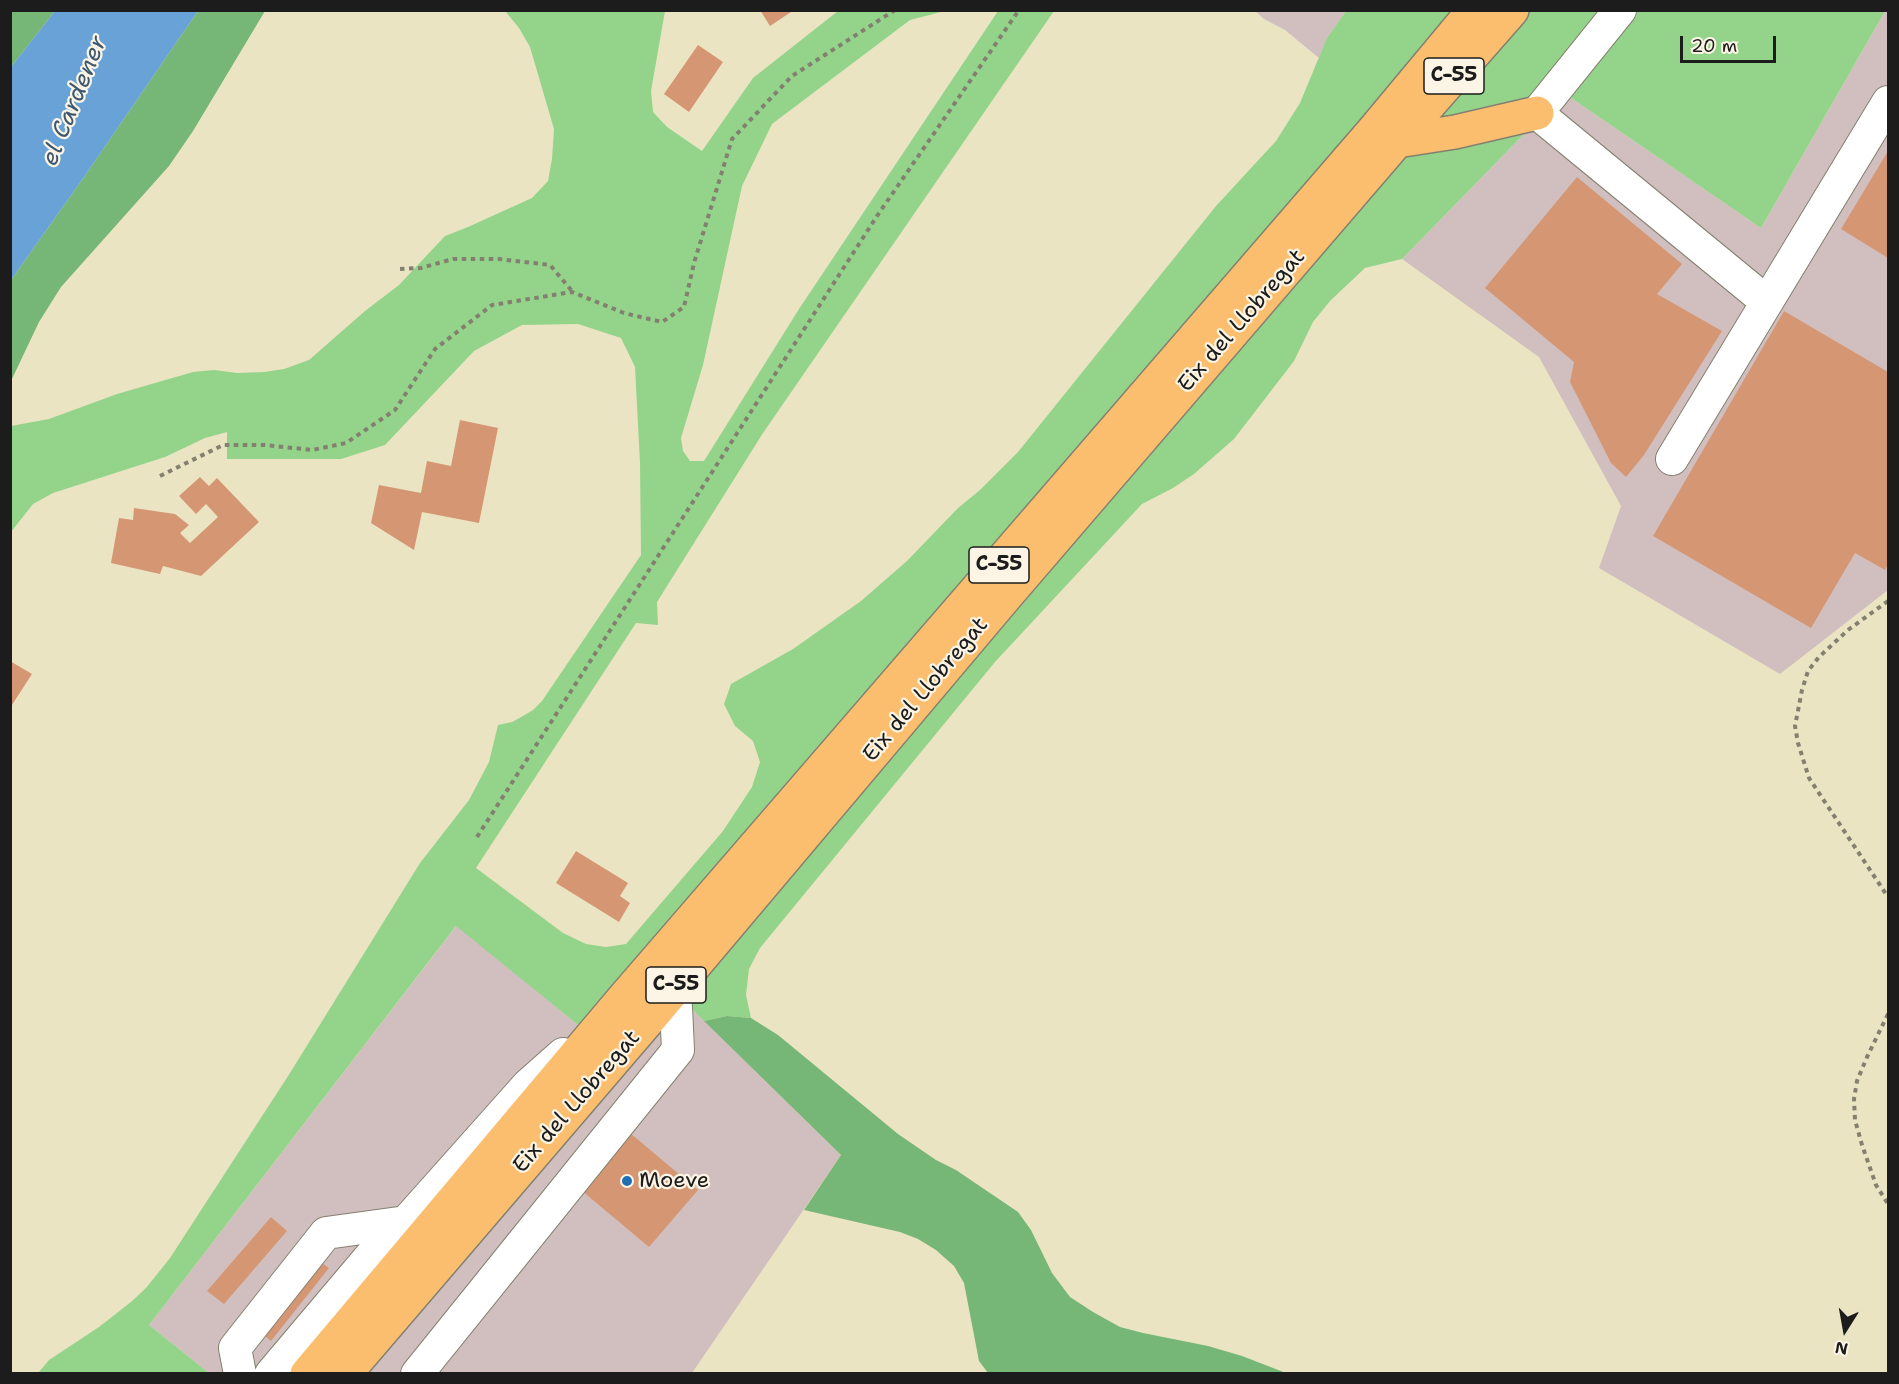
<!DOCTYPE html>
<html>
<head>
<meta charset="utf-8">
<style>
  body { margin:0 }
  #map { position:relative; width:1899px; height:1384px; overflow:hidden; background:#ebe4c3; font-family:"Shantell Sans",sans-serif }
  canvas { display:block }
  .frame { position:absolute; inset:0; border:12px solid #1c1c1c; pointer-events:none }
  .north { position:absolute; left:1815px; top:1300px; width:60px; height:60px; -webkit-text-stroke:4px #fcf5e5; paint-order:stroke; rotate:191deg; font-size:16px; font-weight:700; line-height:24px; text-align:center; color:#1c1c1c }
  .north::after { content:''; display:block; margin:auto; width:21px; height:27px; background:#1c1c1c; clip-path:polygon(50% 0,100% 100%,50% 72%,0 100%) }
  .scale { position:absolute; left:1680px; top:36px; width:96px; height:27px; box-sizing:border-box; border:3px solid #1c1c1c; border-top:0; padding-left:8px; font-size:18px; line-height:21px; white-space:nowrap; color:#1c1c1c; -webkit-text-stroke:4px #fcf5e5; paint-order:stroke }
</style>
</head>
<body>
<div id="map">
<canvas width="1899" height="1384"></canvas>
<div class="frame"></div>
<div class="north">N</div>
<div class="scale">20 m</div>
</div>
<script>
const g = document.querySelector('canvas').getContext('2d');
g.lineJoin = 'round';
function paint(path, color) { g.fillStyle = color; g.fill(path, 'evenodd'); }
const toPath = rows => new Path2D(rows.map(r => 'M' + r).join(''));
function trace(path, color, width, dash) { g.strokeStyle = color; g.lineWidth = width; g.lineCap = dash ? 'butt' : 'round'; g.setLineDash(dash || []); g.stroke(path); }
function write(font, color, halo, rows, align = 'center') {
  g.font = font + ' "Shantell Sans",sans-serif'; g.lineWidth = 4.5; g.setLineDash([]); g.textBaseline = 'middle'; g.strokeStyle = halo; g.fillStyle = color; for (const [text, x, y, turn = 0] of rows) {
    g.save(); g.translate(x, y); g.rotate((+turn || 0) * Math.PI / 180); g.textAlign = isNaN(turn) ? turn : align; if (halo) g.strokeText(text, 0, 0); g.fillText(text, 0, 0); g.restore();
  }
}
paint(toPath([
  [1255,11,1346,11,1327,38,1319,58,1285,30,1264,19],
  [1885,11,1888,11,1888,590,1780,674,1599,568,1621,506,1539,357,1402,259,1564,93,1761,228],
  [457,925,629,1067,685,1002,841,1155,692,1373,209,1373,149,1325]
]), '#d1bfbf');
paint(toPath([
  [505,11,665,11,651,91,653,112,667,127,702,151,753,78,838,11,945,11,910,20,772,124,742,186,703,365,681,438,683,451,690,461,704,461,799,309,998,11,1054,11,763,433,657,602,658,625,636,623,476,868,563,933,586,944,606,947,626,944,723,831,752,787,760,762,753,741,735,726,724,704,731,684,793,649,861,601,907,561,958,508,980,490,1018,452,1216,206,1276,141,1300,103,1327,38,1346,11,1885,11,1761,228,1564,93,1402,259,1365,268,1330,301,1313,322,1294,361,1234,439,1194,474,1173,488,1142,504,995,662,760,948,749,969,746,995,751,1018,727,1016,704,1021,685,1002,630,1067,456,926,149,1325,209,1373,38,1373,49,1360,99,1327,131,1302,146,1288,170,1258,290,1073,420,863,469,800,489,762,498,725,512,722,523,716,533,710,542,701,641,555,640,463,635,367,621,338,578,324,522,325,474,351,385,445,341,459,227,459,227,432,205,438,165,457,53,493,33,504,11,532,11,426,49,419,117,394,193,372,214,370,237,373,264,372,284,369,309,360,365,311,399,285,445,236,468,227,532,198,548,181,552,159,554,129,530,47,519,28]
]), '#93d48a');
paint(toPath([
  [11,10,55,11,11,67,10,11],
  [198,11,265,11,193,131,169,166,61,287,39,322,11,381,11,280,84,177],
  [727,1016,751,1018,778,1035,898,1134,936,1160,956,1170,1018,1212,1031,1230,1052,1273,1070,1297,1093,1312,1120,1327,1143,1333,1208,1346,1242,1356,1286,1373,988,1373,979,1361,964,1283,954,1266,936,1250,918,1239,900,1232,804,1210,841,1155,704,1021]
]), '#76b676');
paint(toPath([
  [55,11,198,11,84,177,11,280,11,67]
]), '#68a2d7');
paint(toPath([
  [760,10,794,10,770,26],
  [698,45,723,62,689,112,664,94],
  [1888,151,1888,258,1841,229],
  [1577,177,1682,264,1657,294,1722,331,1644,455,1626,477,1611,463,1570,382,1574,362,1485,288],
  [1784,311,1888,372,1888,564,1885,570,1855,553,1811,628,1653,536],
  [460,420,498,428,479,523,422,512,414,550,371,523,379,485,421,493,427,461,451,466],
  [200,477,209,486,217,478,259,522,201,576,163,566,160,574,111,563,119,518,133,520,134,508,175,514,189,525,180,533,190,543,218,517,206,504,196,514,179,496],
  [10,661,32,674,10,708],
  [576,851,628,883,620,896,630,903,619,922,556,883],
  [630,1133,698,1190,649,1247,581,1190],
  [271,1217,287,1231,224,1304,207,1291],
  [301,1247,329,1268,271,1341,244,1319]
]), '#d59773');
const minor = toPath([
  [1620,10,1537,113,1767,302],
  [1672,459,1888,102],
  [240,1374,235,1348,326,1233,406,1222],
  [271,1374,369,1258,406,1222,528,1085,563,1054],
  [417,1374,678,1050,675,986]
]);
const highway = toPath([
  [1397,141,1455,132,1537,113],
  [307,1374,623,999,1374,130,1474,10],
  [345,1374,650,1018,1006,596,1397,141,1512,10]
]);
trace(minor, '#848070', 34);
trace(highway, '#848070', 36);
trace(toPath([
  [400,269,421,268,453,259,499,259,550,265,572,291],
  [160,476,223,445,265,445,312,450,346,443,395,410,435,349,492,305,572,292,624,313,662,322,684,307,694,263,732,139,792,76,895,10],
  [1888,601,1848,630,1819,657,1808,671,1802,690,1795,726,1798,743,1809,778,1888,897],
  [477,837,877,216,1019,10],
  [1888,1014,1867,1057,1857,1081,1854,1099,1855,1120,1862,1145,1876,1185,1888,1204]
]), '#848070', 4, [4.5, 4.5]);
trace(minor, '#fff', 32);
trace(highway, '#fbbe6e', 33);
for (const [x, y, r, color] of [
  [627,1181,6,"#1f6fb2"]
]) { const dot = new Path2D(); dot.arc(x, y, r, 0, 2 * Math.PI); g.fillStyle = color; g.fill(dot); trace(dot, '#fcf5e5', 2); }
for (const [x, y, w] of [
  [1454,76,60],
  [999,565,60],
  [676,985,60]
]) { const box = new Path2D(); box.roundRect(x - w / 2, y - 18, w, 36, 4.5); g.fillStyle = '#fcf5e5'; g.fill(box); trace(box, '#1c1c1c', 1.5); }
write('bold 21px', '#1c1c1c', null, [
  ["C-55",1454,76],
  ["C-55",999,565],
  ["C-55",676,985]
]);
write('22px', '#1c1c1c', '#fcf5e5', [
  ["Eix del Llobregat",1242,321,-49],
  ["Eix del Llobregat",926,690,-50],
  ["Eix del Llobregat",577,1102,-49]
]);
write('22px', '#1c1c1c', '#fcf5e5', [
  ["Moeve",639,1181]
], 'left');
write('italic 24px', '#3e5870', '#fcf5e5', [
  ["el Cardener",75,101,-68]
]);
</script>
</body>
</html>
